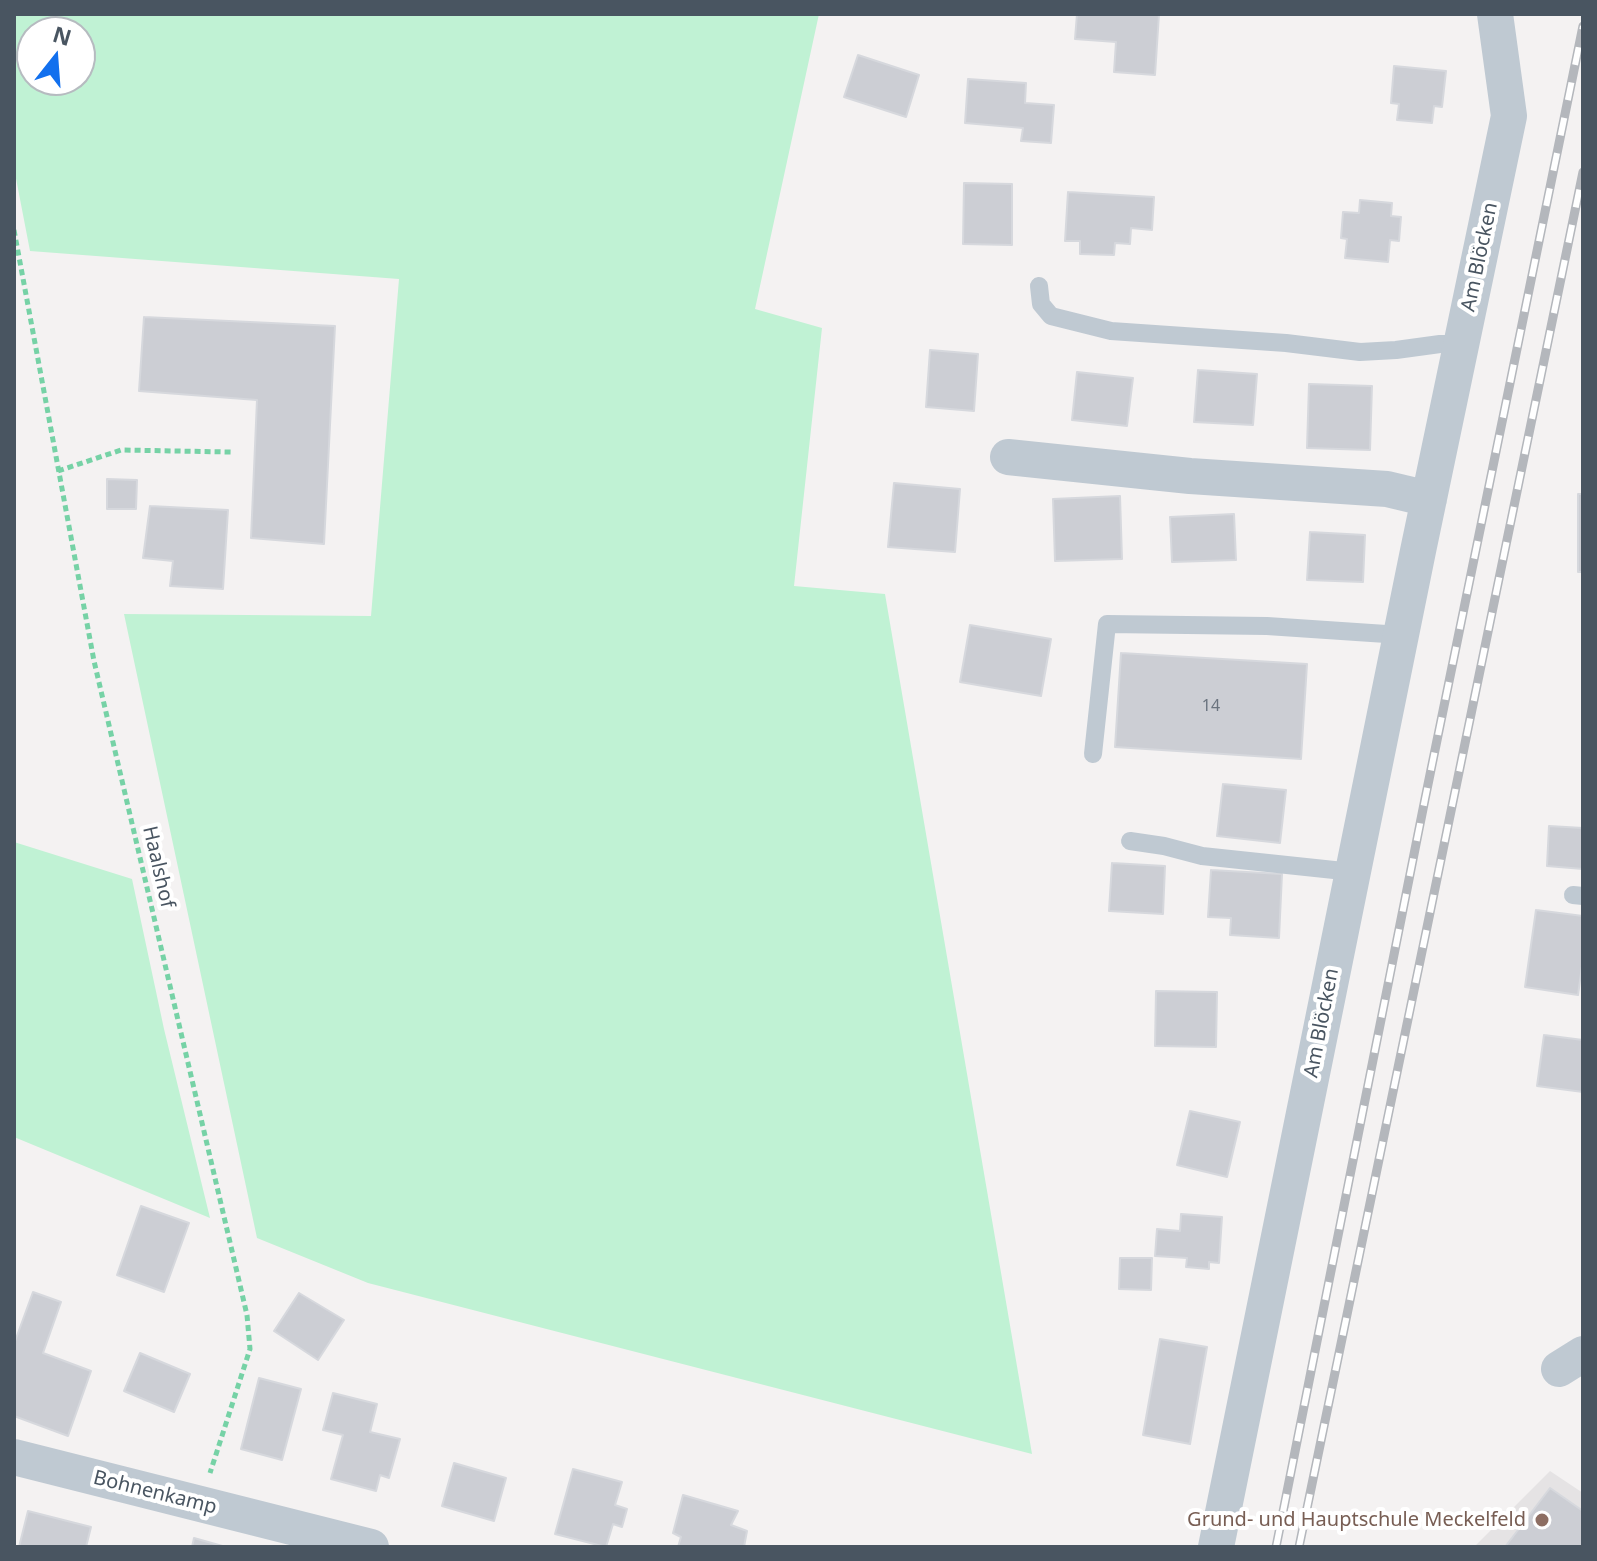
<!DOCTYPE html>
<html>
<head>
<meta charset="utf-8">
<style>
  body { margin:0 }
  #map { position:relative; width:1597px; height:1561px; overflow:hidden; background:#f4f2f2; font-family:"Noto Sans",sans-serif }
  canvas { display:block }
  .frame { position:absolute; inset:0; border:16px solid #495561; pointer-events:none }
  .north { position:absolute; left:16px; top:16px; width:80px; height:80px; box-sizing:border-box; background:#fff; border:2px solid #b6bbc0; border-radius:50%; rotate:17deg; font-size:22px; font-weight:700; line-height:32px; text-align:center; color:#495561 }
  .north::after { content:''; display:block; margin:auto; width:28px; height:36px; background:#1270ee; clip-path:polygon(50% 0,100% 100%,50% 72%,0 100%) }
</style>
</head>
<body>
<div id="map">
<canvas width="1597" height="1561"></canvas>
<div class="frame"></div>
<div class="north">N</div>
</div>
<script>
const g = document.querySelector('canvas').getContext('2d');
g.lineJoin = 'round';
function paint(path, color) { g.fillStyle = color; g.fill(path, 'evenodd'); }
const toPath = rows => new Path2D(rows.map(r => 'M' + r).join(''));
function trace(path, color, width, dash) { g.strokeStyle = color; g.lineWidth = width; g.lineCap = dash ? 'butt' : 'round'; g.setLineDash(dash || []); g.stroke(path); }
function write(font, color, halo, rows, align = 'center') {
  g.font = font + ' "Noto Sans",sans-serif'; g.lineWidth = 8; g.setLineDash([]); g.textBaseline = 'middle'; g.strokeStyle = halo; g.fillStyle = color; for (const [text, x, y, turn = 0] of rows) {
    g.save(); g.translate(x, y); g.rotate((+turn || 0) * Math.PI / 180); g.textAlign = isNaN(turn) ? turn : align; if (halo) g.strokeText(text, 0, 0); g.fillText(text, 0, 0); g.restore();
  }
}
paint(toPath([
  [1550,1471,1583,1493,1583,1547,1474,1547]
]), '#e5e3e4');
paint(toPath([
  [14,14,819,14,755,309,822,328,794,586,885,594,1032,1454,368,1283,257,1238,124,614,371,616,399,279,30,251,14,168],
  [32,32,80,32,80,80,32,80],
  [14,842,132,879,164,1029,210,1218,14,1137]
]), '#c0f2d4');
const building = toPath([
  [1077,14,1159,14,1155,75,1114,72,1116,42,1075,39,1077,14],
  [858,55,919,75,906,117,844,97,858,55],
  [1394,66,1446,71,1442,107,1434,106,1432,123,1397,120,1399,104,1391,103,1394,66],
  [968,79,1026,83,1025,103,1054,105,1051,143,1021,141,1023,128,965,123,968,79],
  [964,183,1012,184,1012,245,963,244,964,183],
  [1068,192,1154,197,1152,230,1131,228,1130,244,1115,243,1114,255,1080,254,1080,241,1065,241,1068,192],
  [1360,200,1392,203,1391,216,1401,217,1399,241,1390,240,1388,262,1345,258,1347,239,1341,238,1343,212,1359,213,1360,200],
  [144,317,335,326,324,544,251,538,257,400,139,391,144,317],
  [930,350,978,354,974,411,926,407,930,350],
  [1198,370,1257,374,1253,425,1194,422,1198,370],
  [1077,372,1133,378,1127,426,1072,420,1077,372],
  [1309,384,1372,386,1370,450,1307,448,1309,384],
  [107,479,137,480,136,509,107,509,107,479],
  [894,483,960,489,955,552,888,547,894,483],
  [1578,494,1583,494,1583,572,1578,572,1578,494],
  [1120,496,1122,559,1055,561,1053,499,1120,496],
  [150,506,228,510,223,589,170,586,173,561,143,558,150,506],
  [1234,514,1236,560,1172,562,1170,517,1234,514],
  [1310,532,1365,535,1363,582,1307,580,1310,532],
  [970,625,1051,639,1041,696,960,682,970,625],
  [1121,653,1307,664,1301,759,1115,747,1121,653],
  [1223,784,1286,790,1280,843,1217,836,1223,784],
  [1549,826,1583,828,1583,869,1547,866,1549,826],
  [1112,863,1165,866,1163,914,1109,911,1112,863],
  [1211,870,1282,874,1279,938,1230,935,1231,918,1208,917,1211,870],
  [1536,910,1583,916,1583,959,1578,995,1525,987,1536,910],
  [1156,991,1217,992,1216,1047,1155,1046,1156,991],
  [1544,1035,1583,1040,1583,1092,1537,1086,1544,1035],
  [1190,1111,1240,1122,1227,1177,1177,1165,1190,1111],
  [141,1206,189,1223,164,1292,117,1275,141,1206],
  [1181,1214,1222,1217,1219,1263,1209,1262,1209,1269,1186,1267,1187,1258,1155,1256,1157,1229,1180,1231,1181,1214],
  [1120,1258,1152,1258,1151,1290,1119,1289,1120,1258],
  [33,1292,61,1302,43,1353,91,1371,68,1436,14,1416,14,1344,33,1292],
  [299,1293,344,1320,318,1360,274,1331,299,1293],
  [1160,1339,1207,1347,1190,1444,1143,1435,1160,1339],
  [140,1353,190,1374,174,1412,124,1391,140,1353],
  [259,1378,301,1389,282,1460,241,1449,259,1378],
  [333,1393,377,1404,370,1432,400,1439,389,1478,380,1475,376,1491,331,1479,343,1435,323,1430,333,1393],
  [454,1463,506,1478,494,1521,442,1506,454,1463],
  [573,1469,622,1482,615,1505,627,1509,622,1527,613,1524,606,1547,555,1534,573,1469],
  [1550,1488,1583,1511,1583,1547,1505,1547,1550,1488],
  [683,1495,738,1511,731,1525,747,1531,744,1547,678,1547,681,1537,673,1533,683,1495],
  [28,1511,91,1527,86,1547,19,1547,28,1511],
  [194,1538,226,1547,192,1547,194,1538]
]);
paint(building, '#ccced4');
trace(building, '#d6d8dd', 2);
trace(toPath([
  [14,230,94,661,247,1315,250,1349,210,1473],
  [58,471,121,450,231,452]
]), '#76d2a6', 5, [6, 4]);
trace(toPath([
  [1039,286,1041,304,1051,316,1111,331,1286,343,1360,352,1396,350,1440,344,1461,344],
  [1093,754,1107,624,1267,626,1401,635],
  [1130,841,1164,846,1202,856,1353,872],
  [1573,895,1583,896]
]), '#bfc9d2', 18);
trace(toPath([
  [1008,457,1190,476,1387,489,1429,499],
  [1559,1369,1583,1354],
  [14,1457,371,1547],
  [1216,1547,1418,551,1509,116,1495,14]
]), '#bfc9d2', 36);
const rail = toPath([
  [1276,1547,1425,799,1583,26],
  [1299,1547,1583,172]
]);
trace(rail, '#b4b7bc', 9);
trace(rail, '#fff', 6, [18]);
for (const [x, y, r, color] of [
  [1542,1520,8,"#8d6e63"]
]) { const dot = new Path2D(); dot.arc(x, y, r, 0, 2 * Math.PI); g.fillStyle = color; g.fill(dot); trace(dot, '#fff', 3); }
write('16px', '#6a737e', null, [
  ["14",1211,706]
]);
write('20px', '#495561', '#fff', [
  ["Am Blöcken",1480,257,-78],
  ["Haalshof",158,867,77],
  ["Am Blöcken",1322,1023,-79],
  ["Bohnenkamp",155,1493,14]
]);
write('20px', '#785e54', '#fff', [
  ["Grund- und Hauptschule Meckelfeld",1526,1520]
], 'right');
</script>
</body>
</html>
